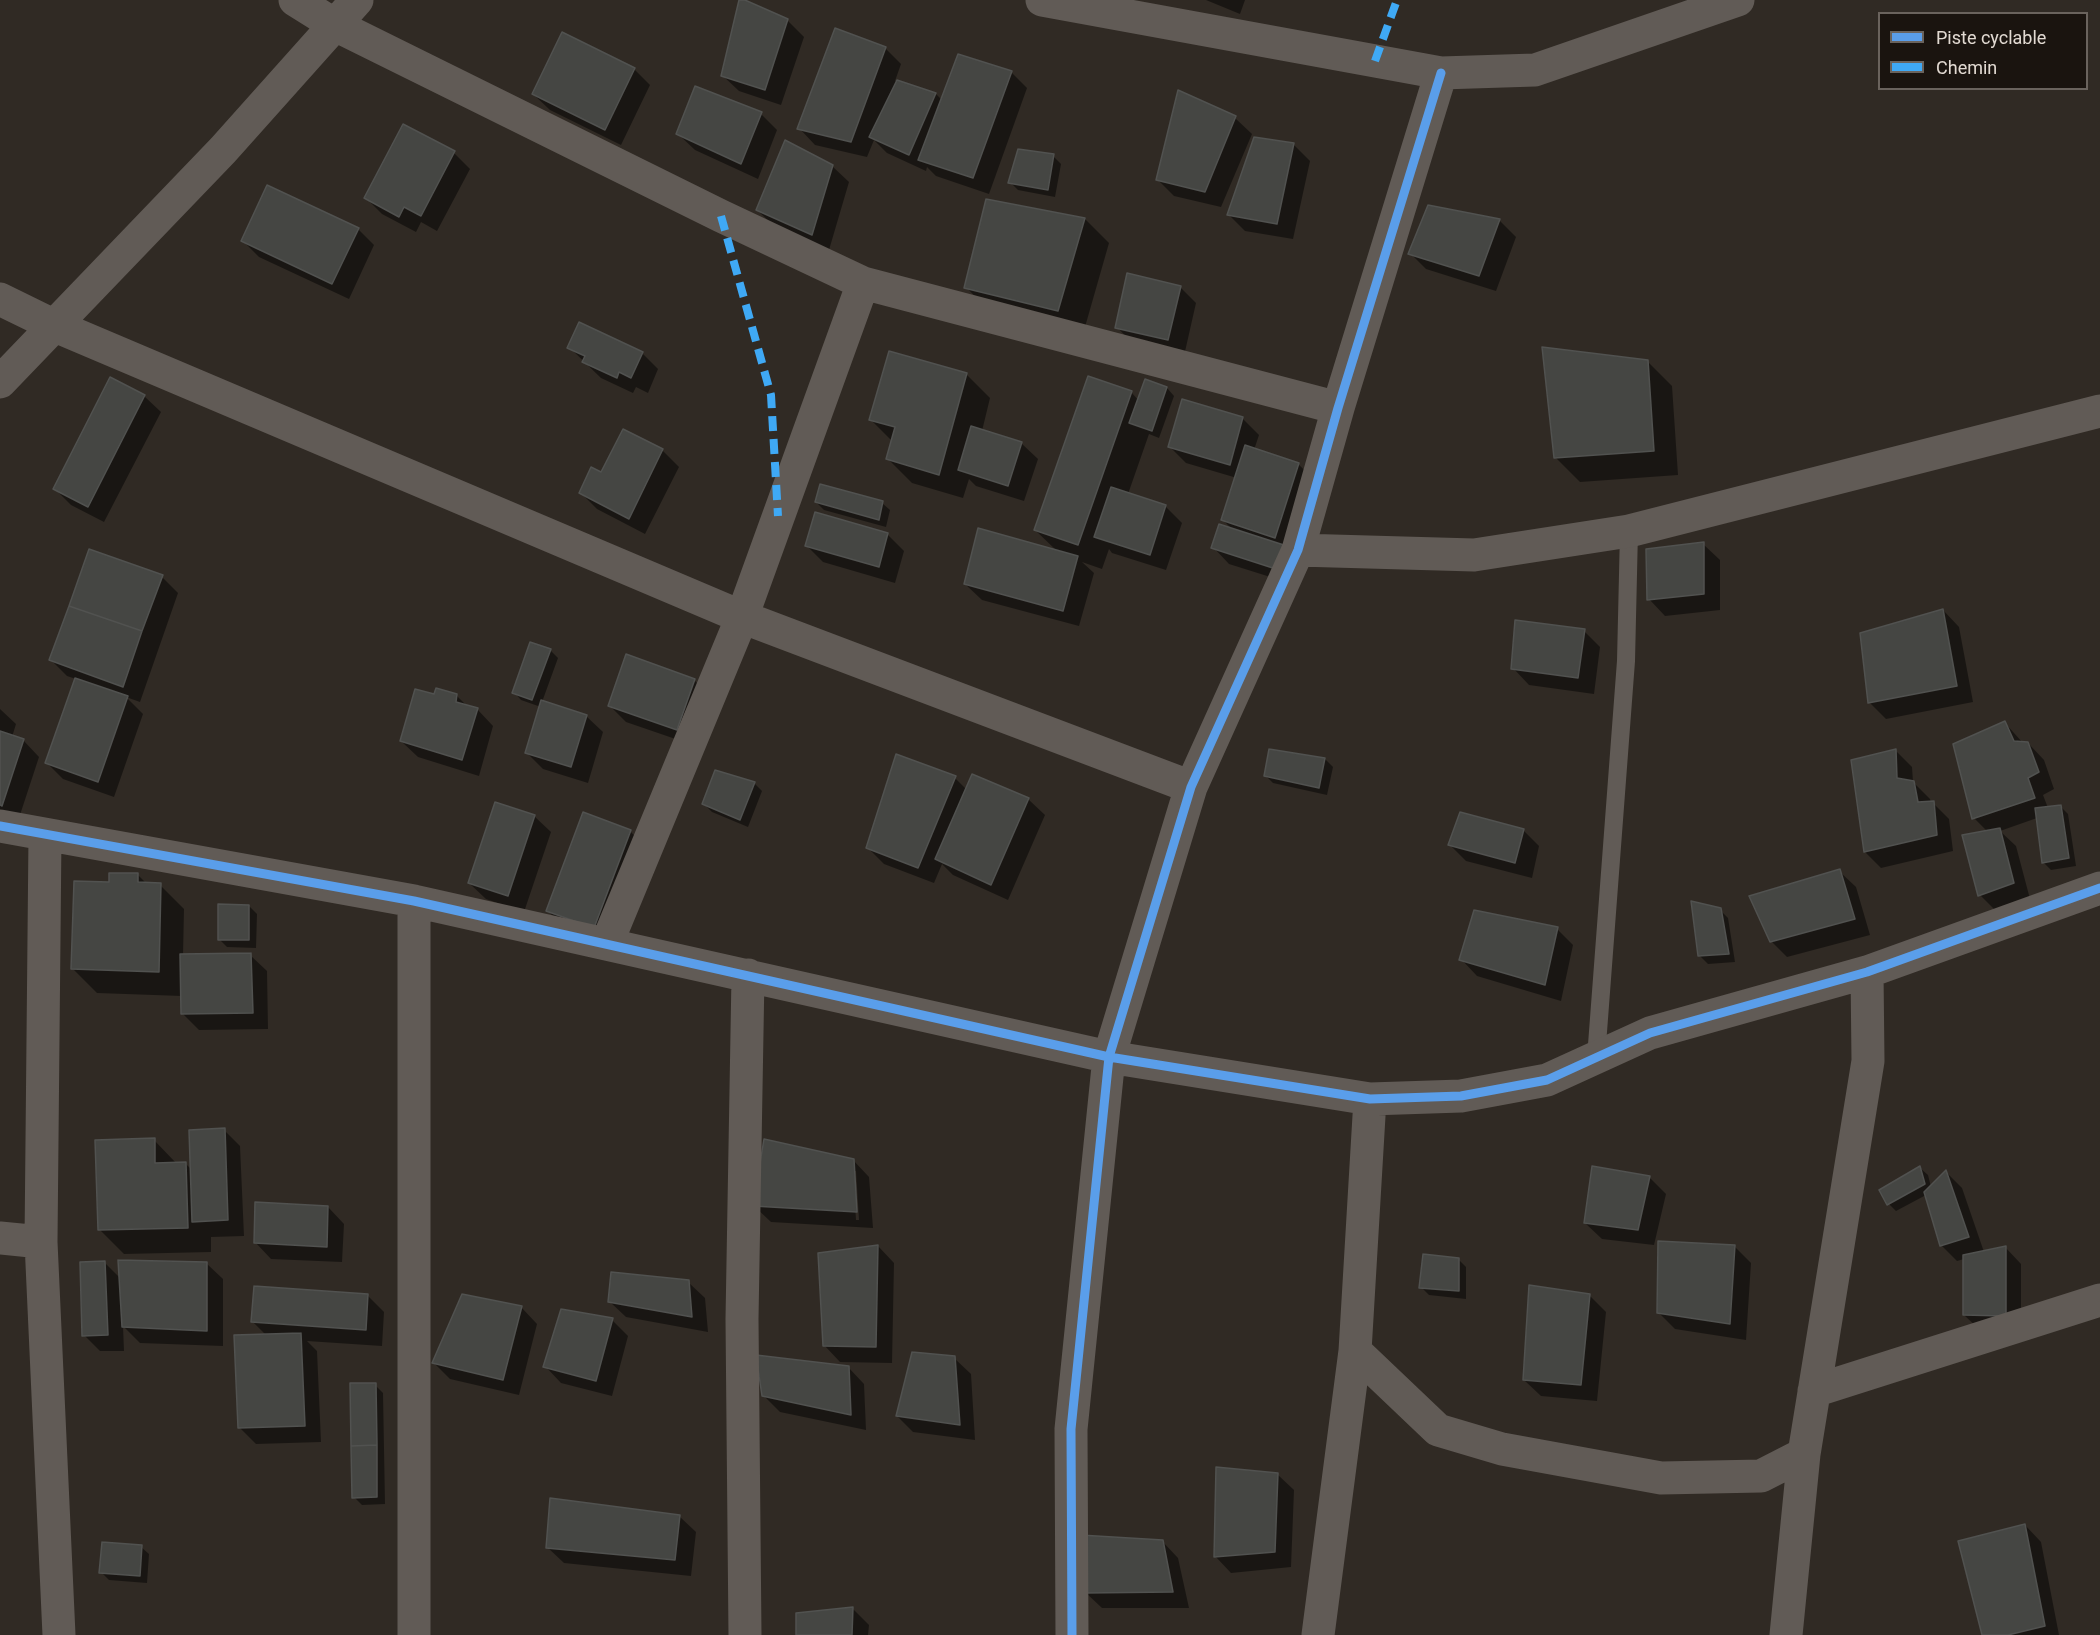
<!DOCTYPE html>
<html>
<head>
<meta charset="utf-8">
<style>
  body { margin:0 }
  #map { position:relative; width:2100px; height:1635px; overflow:hidden; background:#302a24; font-family:Roboto,sans-serif }
  canvas { display:block }
  .legend { position:absolute; left:1878px; top:12px; width:210px; height:78px; box-sizing:border-box; background:#1a140f; border:2px solid #6a635d; margin:0; padding:8px 10px; list-style:none; font-size:18px; color:#e2dad2 }
  .legend li { display:flex; align-items:center; gap:12px; height:30px }
  .legend b { width:30px; border:2px solid #6a635d }
</style>
</head>
<body>
<div id="map">
<canvas width="2100" height="1635"></canvas>
<ul class="legend">
<li><b style="height:8px;background:#5a9eea"></b>Piste cyclable</li>
<li><b style="height:8px;background:#3fa9f5"></b>Chemin</li>
</ul>
</div>
<script>
const g = document.querySelector('canvas').getContext('2d');
g.lineJoin = 'round';
function paint(path, color) { g.fillStyle = color; g.fill(path, 'evenodd'); }
const toPath = rows => new Path2D(rows.map(r => 'M' + r).join(''));
function trace(path, color, width, dash) { g.strokeStyle = color; g.lineWidth = width; g.lineCap = dash ? 'butt' : 'round'; g.setLineDash(dash || []); g.stroke(path); }
paint(toPath([
  [741,0,787,20,804,37,781,105,739,91,722,75],
  [1206,0,1245,0,1240,14],
  [885,48,901,64,895,81,936,94,942,100,1011,72,1027,88,989,194,936,176,927,167,926,171,887,153,874,140,867,157,815,145,799,128],
  [634,69,650,85,621,145,550,110,533,94],
  [1179,93,1235,118,1252,134,1221,207,1174,196,1157,179],
  [761,114,777,130,758,179,695,150,678,134],
  [1294,145,1310,161,1293,239,1245,231,1229,215],
  [454,153,470,169,437,231,421,222,416,232,382,214,366,198],
  [1053,156,1061,164,1055,197,1018,190,1010,182],
  [832,166,849,182,829,250,774,226,757,210],
  [1429,207,1500,221,1516,237,1496,291,1426,269,1410,253],
  [1085,219,1109,243,1083,334,990,312,966,287],
  [358,229,374,245,349,299,259,257,243,241],
  [1180,287,1196,303,1184,356,1133,344,1117,327],
  [569,347,642,353,658,369,648,393,636,387,633,393,601,378],
  [1648,362,1672,386,1678,475,1580,482,1555,457],
  [966,374,990,398,982,431,1021,443,1038,459,1024,501,976,486,969,479,963,498,912,483,888,459,893,442,871,420],
  [1167,388,1174,396,1159,438,1149,434,1128,494,1165,506,1182,523,1166,570,1112,553,1109,549,1102,569,1082,562,1094,573,1079,626,982,600,965,584,1057,551,1035,530,1131,392,1139,401],
  [144,396,161,412,104,522,71,505,55,489],
  [1242,418,1259,435,1254,450,1298,464,1315,480,1299,586,1229,564,1213,547,1234,531,1223,520,1237,478,1186,463,1170,447],
  [624,431,662,450,679,467,645,534,597,509,581,493,602,474],
  [816,502,882,503,890,510,886,527,824,510],
  [888,535,904,551,895,583,823,562,807,546],
  [1703,544,1720,560,1720,610,1665,616,1649,599],
  [162,577,178,593,140,702,126,697,143,714,114,797,63,779,47,763,76,679,67,676,51,660],
  [1943,610,1959,627,1973,702,1886,719,1870,703,1862,634],
  [1584,631,1600,647,1594,694,1529,685,1513,668],
  [550,650,558,658,542,702,586,716,603,732,588,783,543,769,527,753,541,707,521,700,514,692],
  [694,680,710,696,693,745,626,722,610,706],
  [435,696,457,696,467,706,477,709,493,726,479,776,418,757,401,741],
  [0,709,16,724,12,737,23,740,39,757,18,821,0,815],
  [2005,723,2023,743,2028,743,2044,760,2054,789,2043,795,2048,808,2060,806,2068,814,2076,866,2051,870,2043,862,2037,818,2000,831,2016,846,2030,899,1996,911,1980,895,1988,832,1974,818],
  [1896,751,1912,767,1913,782,1930,799,1931,803,1933,803,1949,819,1953,851,1881,868,1865,852],
  [1325,759,1333,767,1327,795,1273,783,1265,775],
  [955,778,967,790,1028,799,1045,815,1008,900,953,875,942,864,934,883,884,864,867,847],
  [754,783,762,791,748,827,712,812,704,804],
  [534,816,551,832,524,912,486,899,469,883],
  [1523,830,1539,846,1532,878,1466,861,1450,845],
  [630,831,646,848,610,944,564,927,547,910],
  [1839,871,1856,887,1870,935,1787,957,1771,941],
  [138,875,147,884,160,885,184,909,183,956,250,955,267,971,268,1029,199,1030,182,1013,182,996,97,993,73,969,111,883],
  [249,906,257,914,256,948,227,947,219,939],
  [1720,910,1728,918,1735,962,1708,964,1700,956],
  [1557,929,1573,945,1561,1001,1477,976,1461,959],
  [224,1130,240,1146,244,1236,211,1237,211,1252,124,1254,100,1230,154,1140,177,1164,185,1163,192,1170],
  [853,1160,869,1177,873,1228,771,1222,754,1206],
  [853,1171,856,1171,859,1220,856,1220],
  [1594,1168,1650,1178,1666,1194,1654,1245,1602,1239,1585,1223],
  [1920,1168,1928,1175,1931,1187,1946,1172,1962,1188,1984,1252,2005,1247,2021,1264,2021,1332,1981,1331,1964,1315,1964,1259,1957,1261,1941,1245,1926,1195,1896,1211,1889,1204],
  [328,1207,344,1224,342,1262,271,1259,255,1242],
  [878,1246,894,1263,892,1363,840,1362,824,1345],
  [1735,1247,1751,1263,1746,1340,1675,1329,1659,1313],
  [1458,1259,1466,1267,1466,1299,1429,1295,1421,1287],
  [105,1263,121,1279,206,1263,223,1279,223,1346,140,1343,123,1326,124,1351,100,1351,84,1335],
  [688,1282,705,1298,708,1332,626,1317,609,1301],
  [1589,1295,1606,1312,1597,1401,1541,1396,1524,1380],
  [368,1296,384,1312,382,1346,307,1341,317,1351,321,1442,256,1444,240,1428,267,1336,253,1322],
  [521,1307,537,1324,519,1395,450,1379,434,1363],
  [612,1320,628,1336,612,1396,561,1383,545,1366],
  [954,1358,971,1374,975,1440,913,1432,897,1416],
  [848,1367,864,1384,866,1430,780,1412,763,1395],
  [375,1385,383,1393,385,1504,362,1505,354,1497],
  [1277,1474,1294,1490,1291,1567,1231,1573,1215,1556],
  [679,1516,696,1532,691,1576,564,1563,547,1547],
  [2025,1525,2041,1542,2059,1635,1984,1635],
  [1162,1541,1178,1558,1189,1608,1102,1608,1085,1592],
  [141,1547,149,1554,147,1583,109,1580,101,1572],
  [853,1609,869,1625,868,1635,798,1635]
]), '#0007');
const building = toPath([
  [739,0,745,0,788,19,765,90,721,76,739,0],
  [835,28,886,47,851,142,797,129,835,28],
  [562,32,635,68,605,130,532,94,562,32],
  [958,54,1012,71,973,178,918,160,958,54],
  [897,80,936,93,909,155,869,137,897,80],
  [695,86,762,112,741,164,676,134,695,86],
  [1178,90,1236,116,1205,192,1156,180,1178,90],
  [403,124,455,151,421,216,404,207,399,217,364,198,403,124],
  [1254,137,1294,143,1277,224,1227,215,1254,137],
  [785,140,833,165,812,235,756,210,785,140],
  [1018,149,1054,154,1048,190,1008,183,1018,149],
  [267,185,359,228,332,284,241,241,267,185],
  [986,199,1085,218,1058,311,964,288,986,199],
  [1428,205,1500,219,1479,276,1408,254,1428,205],
  [1127,273,1181,286,1168,340,1115,328,1127,273],
  [579,322,643,352,631,378,619,372,617,378,582,362,585,356,567,348,579,322],
  [1542,347,1648,360,1654,451,1554,458,1542,347],
  [889,351,967,373,939,475,886,459,895,427,869,420,889,351],
  [1088,376,1132,391,1078,545,1034,530,1088,376],
  [110,377,145,395,88,507,53,489,110,377],
  [1145,379,1167,387,1152,431,1129,423,1145,379],
  [1182,399,1243,417,1230,465,1168,447,1182,399],
  [971,426,1022,442,1008,486,958,470,971,426],
  [623,429,663,449,629,519,579,493,591,467,601,472,623,429],
  [1245,445,1299,463,1275,538,1221,520,1245,445],
  [820,484,883,501,879,520,815,502,820,484],
  [1111,487,1166,505,1150,555,1094,537,1111,487],
  [815,512,888,533,879,567,805,546,815,512],
  [1219,524,1290,547,1282,571,1211,548,1219,524],
  [978,528,1078,556,1063,611,964,584,978,528],
  [1704,542,1704,594,1647,600,1646,549,1704,542],
  [89,549,163,575,142,631,69,606,89,549],
  [69,606,142,631,123,687,49,660,69,606],
  [1943,609,1957,686,1868,703,1860,633,1943,609],
  [1515,620,1585,629,1578,678,1511,669,1515,620],
  [530,642,551,649,532,700,512,693,530,642],
  [626,654,695,679,677,730,608,706,626,654],
  [75,678,128,696,98,782,45,763,75,678],
  [436,688,457,694,456,702,478,708,462,760,400,741,415,689,434,694,436,688],
  [541,700,587,715,571,767,525,753,541,700],
  [2005,721,2014,741,2028,742,2039,772,2028,778,2035,798,1972,819,1953,744,2005,721],
  [0,731,24,739,2,806,0,805,0,731],
  [1269,749,1325,758,1319,788,1264,776,1269,749],
  [1896,749,1897,778,1914,781,1918,802,1934,801,1937,835,1864,852,1851,760,1896,749],
  [896,754,956,776,918,868,866,848,896,754],
  [715,770,755,782,740,820,702,804,715,770],
  [972,774,1029,798,991,885,935,859,972,774],
  [495,802,535,815,508,896,468,883,495,802],
  [2061,805,2069,858,2042,863,2035,808,2061,805],
  [583,812,631,830,594,928,546,911,583,812],
  [1460,812,1524,829,1515,863,1448,845,1460,812],
  [2000,828,2014,883,1978,896,1962,835,2000,828],
  [1840,869,1855,919,1770,942,1749,896,1840,869],
  [109,873,138,873,138,882,161,883,159,972,71,969,74,881,109,882,109,873],
  [1691,901,1721,908,1729,954,1698,956,1691,901],
  [218,904,249,905,249,940,218,940,218,904],
  [1474,910,1558,927,1545,985,1459,960,1474,910],
  [251,953,253,1013,181,1014,180,954,251,953],
  [225,1128,228,1220,192,1222,189,1130,225,1128],
  [155,1138,155,1163,186,1162,188,1228,98,1230,95,1140,155,1138],
  [764,1139,854,1159,857,1212,753,1206,764,1139],
  [1592,1166,1650,1176,1638,1230,1584,1223,1592,1166],
  [1920,1166,1925,1184,1887,1205,1879,1190,1920,1166],
  [1946,1170,1969,1237,1940,1246,1924,1192,1946,1170],
  [255,1202,328,1206,327,1247,254,1243,255,1202],
  [1658,1241,1735,1245,1730,1324,1657,1313,1658,1241],
  [878,1245,876,1347,823,1346,818,1253,878,1245],
  [2006,1246,2006,1316,1963,1315,1963,1255,2006,1246],
  [1423,1254,1459,1258,1459,1291,1419,1288,1423,1254],
  [118,1260,207,1262,207,1331,122,1327,118,1260],
  [105,1261,108,1335,82,1336,80,1262,105,1261],
  [611,1272,689,1280,692,1317,608,1302,611,1272],
  [1529,1285,1590,1294,1581,1385,1523,1380,1529,1285],
  [254,1286,368,1294,366,1330,251,1322,254,1286],
  [462,1294,522,1306,503,1380,432,1363,462,1294],
  [561,1309,613,1318,596,1381,543,1367,561,1309],
  [301,1333,305,1426,238,1428,234,1335,301,1333],
  [912,1352,955,1356,960,1425,896,1416,912,1352],
  [756,1355,849,1366,851,1415,762,1396,756,1355],
  [350,1383,376,1383,377,1445,351,1446,350,1383],
  [377,1445,377,1497,352,1498,351,1446,377,1445],
  [1216,1467,1278,1473,1275,1552,1214,1557,1216,1467],
  [550,1498,680,1515,675,1560,546,1548,550,1498],
  [2025,1524,2045,1626,2008,1635,1982,1635,1958,1541,2025,1524],
  [1080,1535,1163,1540,1173,1592,1084,1593,1080,1535],
  [102,1542,142,1545,140,1576,99,1573,102,1542],
  [853,1607,852,1635,796,1635,796,1613,853,1607]
]);
paint(building, '#454643');
trace(building, '#515250', 1.5);
trace(toPath([
  [1596,1058,1626,661,1629,531]
]), '#615b56', 18);
trace(toPath([
  [295,0,335,25,721,216,863,283,1338,408],
  [1042,0,1441,73,1535,70,1738,0],
  [0,299,53,325,742,617,1191,787],
  [0,382,223,150,357,0],
  [1298,550,1474,555,1629,531,2100,411],
  [0,826,414,901,1109,1057,1370,1099,1461,1096,1547,1080,1650,1033,1867,972,2100,888],
  [45,835,41,1242,59,1635],
  [414,901,414,1635],
  [607,943,742,617,863,283],
  [0,1238,41,1242],
  [1355,1351,1438,1430,1502,1449,1661,1478,1761,1476,1804,1454],
  [1814,1391,2100,1300],
  [745,1635,742,1319,748,975],
  [1072,1635,1071,1429,1109,1057,1191,787,1298,550,1338,408,1441,73],
  [1318,1635,1355,1351,1370,1099],
  [1786,1635,1804,1454,1868,1061,1867,972]
]), '#615b56', 33);
trace(toPath([
  [1375,61,1397,0],
  [721,216,771,395,778,516]
]), '#3fa9f5', 8, [15, 8]);
trace(toPath([
  [0,826,414,901,1109,1057,1370,1099,1461,1096,1547,1080,1650,1033,1867,972,2100,888],
  [1072,1635,1071,1429,1109,1057,1191,787,1298,550,1338,408,1441,73]
]), '#5a9eea', 9);
</script>
</body>
</html>
